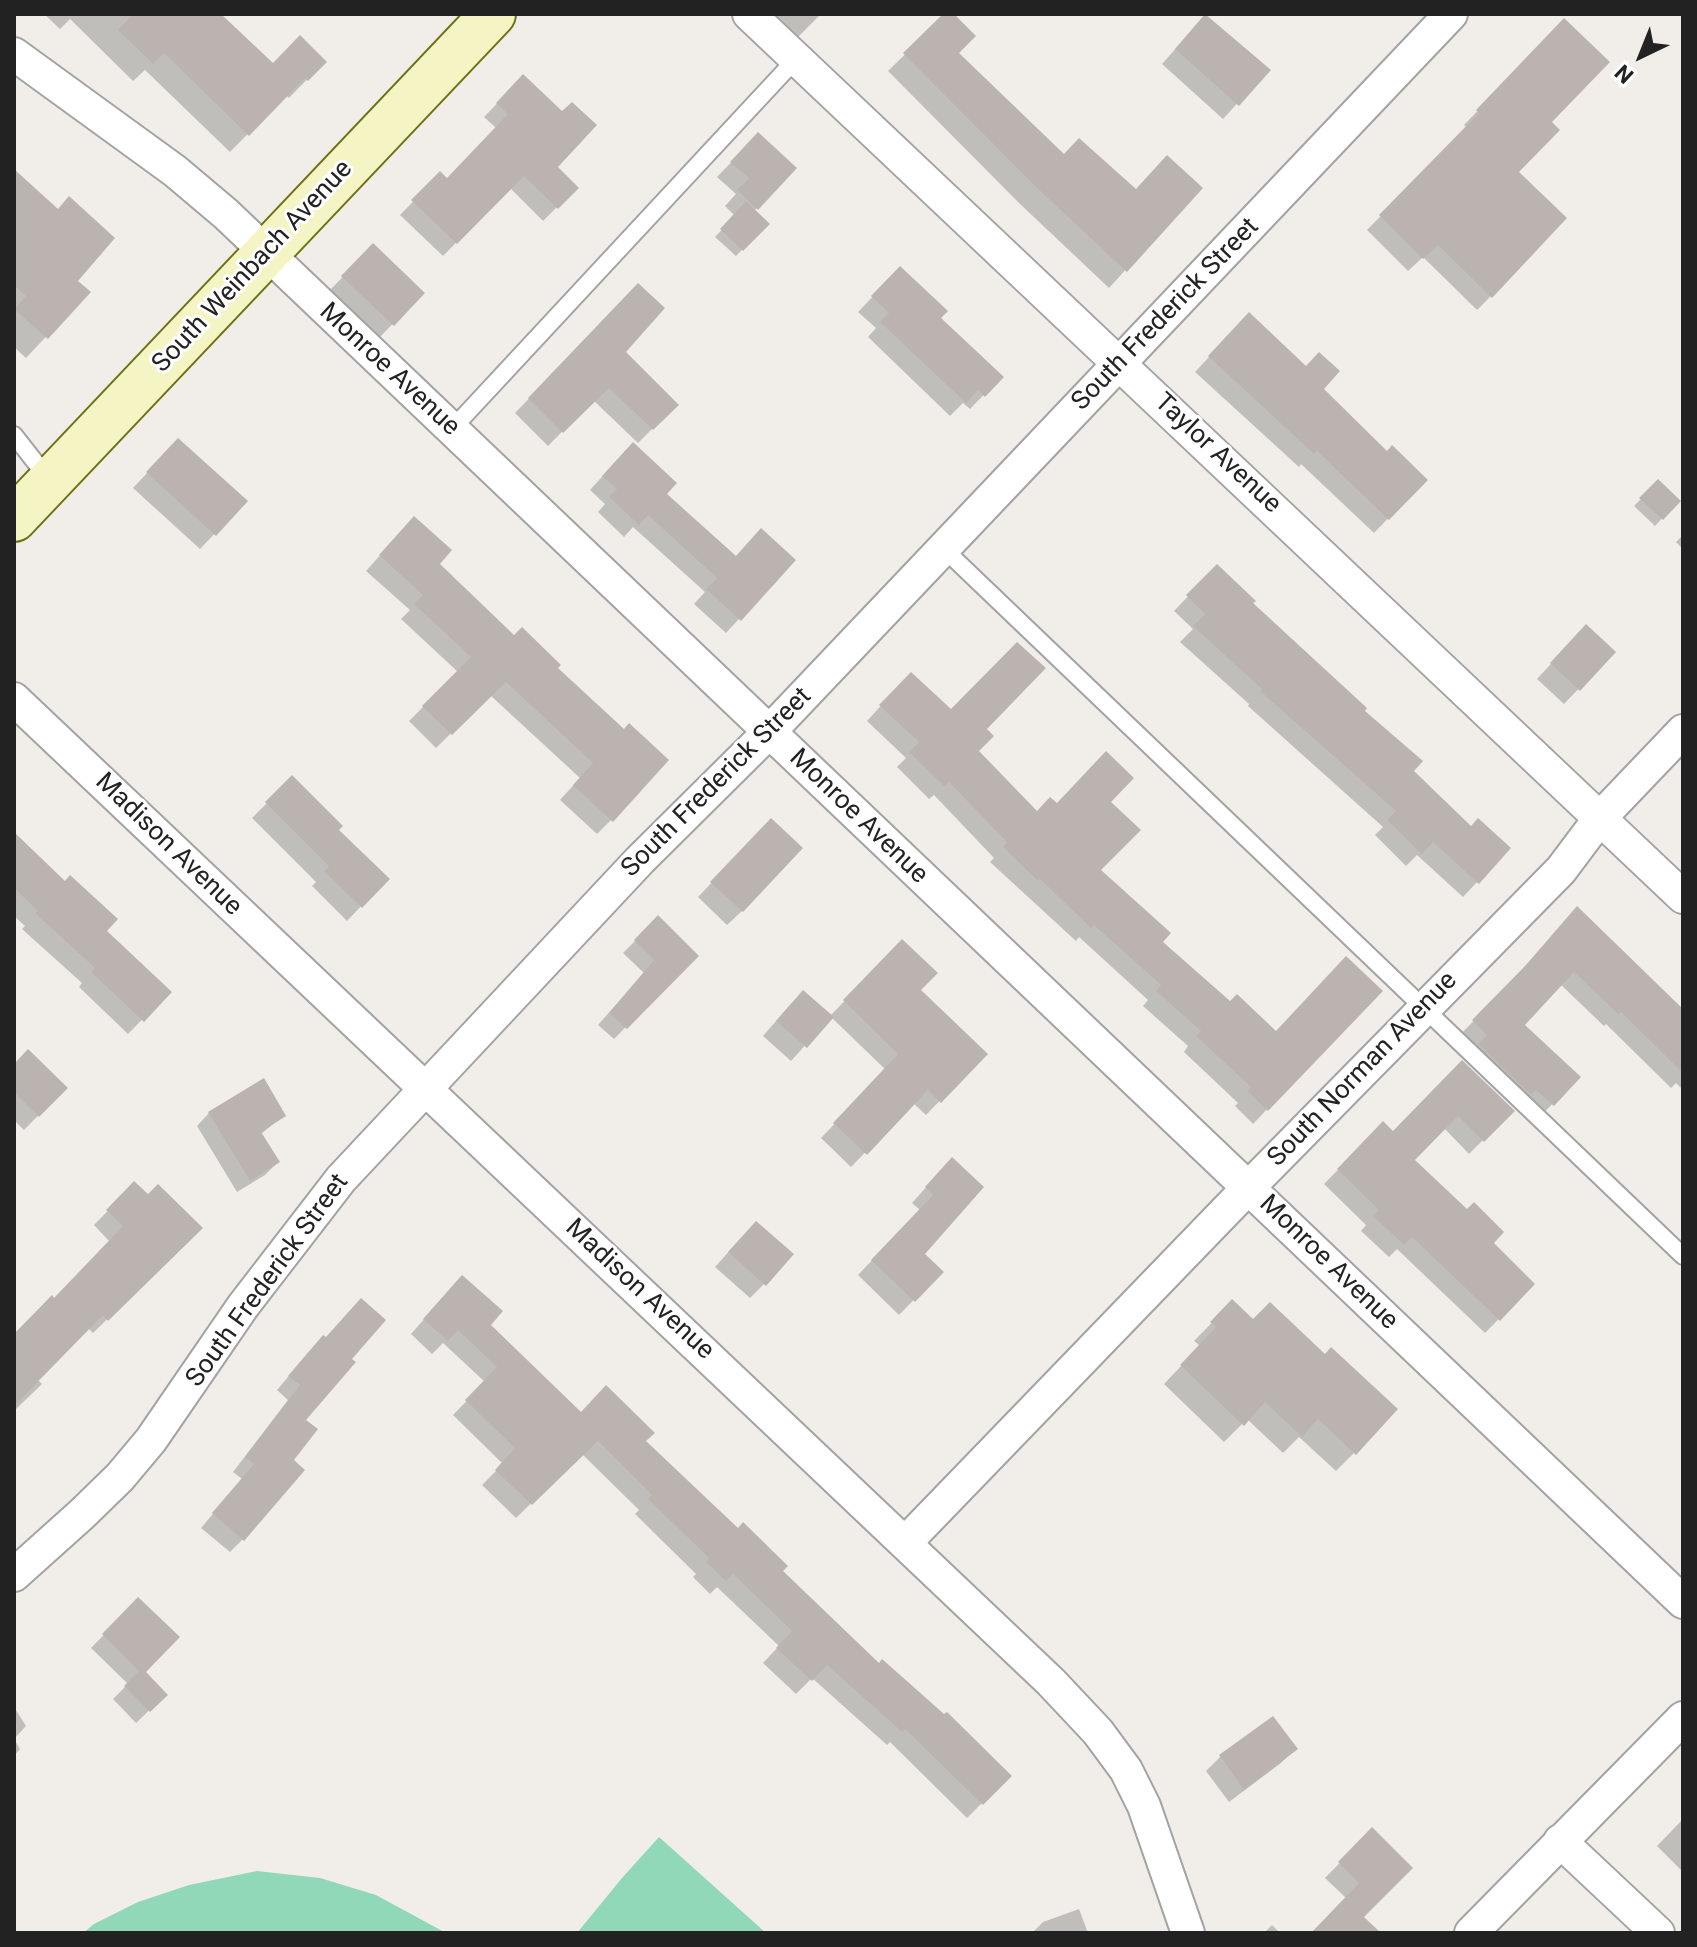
<!DOCTYPE html>
<html>
<head>
<meta charset="utf-8">
<style>
  body { margin:0 }
  #map { position:relative; width:1697px; height:1947px; overflow:hidden; background:#f1eeea; font-family:Roboto,sans-serif }
  canvas { display:block }
  .frame { position:absolute; inset:0; border:16px solid #222; pointer-events:none }
  .north { position:absolute; left:1601px; top:16px; width:80px; height:80px; -webkit-text-stroke:6px #fff; paint-order:stroke; rotate:223deg; font-size:22px; font-weight:700; line-height:32px; text-align:center; color:#222 }
  .north::after { content:''; display:block; margin:auto; width:28px; height:36px; background:#222; clip-path:polygon(50% 0,100% 100%,50% 72%,0 100%) }
</style>
</head>
<body>
<div id="map">
<canvas width="1697" height="1947"></canvas>
<div class="frame"></div>
<div class="north">N</div>
</div>
<script>
const g = document.querySelector('canvas').getContext('2d');
g.lineJoin = 'round';
function paint(path, color) { g.fillStyle = color; g.fill(path, 'evenodd'); }
const toPath = rows => new Path2D(rows.map(r => 'M' + r).join(''));
function trace(path, color, width, dash) { g.strokeStyle = color; g.lineWidth = width; g.lineCap = dash ? 'butt' : 'round'; g.setLineDash(dash || []); g.stroke(path); }
function write(font, color, halo, rows, align = 'center') {
  g.font = font + ' Roboto,sans-serif'; g.lineWidth = 6; g.setLineDash([]); g.textBaseline = 'middle'; g.strokeStyle = halo; g.fillStyle = color; for (const [text, x, y, turn = 0] of rows) {
    g.save(); g.translate(x, y); g.rotate((+turn || 0) * Math.PI / 180); g.textAlign = isNaN(turn) ? turn : align; if (halo) g.strokeText(text, 0, 0); g.fillText(text, 0, 0); g.restore();
  }
}
paint(toPath([
  [659,1837,766,1933,577,1933,622,1878],
  [257,1871,320,1878,376,1895,446,1933,83,1933,94,1924,138,1902,189,1885]
]), '#90d8b7');
paint(toPath([
  [44,14,219,14,273,66,324,62,289,98,286,95,230,152,145,70,133,81,70,19,60,29],
  [765,14,821,14,794,41],
  [946,14,951,14,956,53,1063,156,1135,191,1200,188,1109,288,1019,203,888,71],
  [1564,21,1549,122,1516,172,1491,296,1477,310,1423,257,1408,271,1367,230,1467,128,1464,125],
  [1192,30,1268,70,1223,119,1162,64],
  [523,77,555,167,576,188,543,221,510,188,443,256,400,215,440,174,447,180,496,128,484,117],
  [744,149,794,168,754,211,767,224,736,256,715,237,735,216,725,206,736,194,717,177],
  [14,173,75,281,88,292,26,358,14,347],
  [373,246,423,293,378,339,329,291],
  [900,268,938,318,1001,377,970,409,963,403,950,416,868,337,876,328,858,312],
  [638,286,623,352,676,405,638,443,593,400,548,446,515,413],
  [1235,329,1321,389,1387,454,1425,480,1374,533,1301,464,1299,467,1195,372],
  [164,455,245,502,200,549,133,488],
  [619,458,664,494,735,558,793,560,726,633,694,604,705,592,633,527,624,537,598,512,605,504,590,490],
  [1658,482,1678,501,1655,526,1634,506],
  [400,533,514,638,555,668,624,731,611,820,597,834,560,800,580,778,490,695,436,748,409,721,458,672,401,619,410,610,366,571],
  [1683,535,1683,549,1676,542],
  [1217,566,1250,604,1362,711,1412,771,1470,828,1509,848,1463,897,1417,855,1406,866,1375,835,1383,827,1248,706,1249,704,1180,642,1193,629,1174,611],
  [1572,641,1614,652,1564,704,1537,679],
  [897,688,951,711,985,729,976,751,1036,813,1057,805,1109,802,1098,870,1160,942,1230,1003,1276,1033,1380,991,1253,1124,1235,1106,1238,1103,1184,1052,1188,1046,1143,1006,1148,1000,1079,937,1076,941,990,862,994,858,934,795,929,799,897,767,906,758,867,721],
  [292,778,336,830,387,879,347,921,312,886,316,882,252,818],
  [14,835,104,931,169,992,128,1034,79,987,82,983,22,929,25,926,14,916],
  [757,835,742,911,727,925,698,897],
  [658,918,696,956,614,1039,598,1025,644,973,623,953],
  [1564,922,1683,1011,1683,1090,1676,1083,1671,1088,1606,1024,1604,1026,1560,984,1523,1026,1578,1077,1539,1118,1460,1035,1512,981],
  [902,942,918,991,985,1054,926,1115,913,1103,851,1167,821,1138,886,1070,831,1017,791,1061,763,1036,789,1006,830,1016],
  [1462,1063,1512,1111,1469,1154,1444,1128,1413,1160,1533,1284,1485,1333,1397,1249,1389,1257,1361,1231,1366,1225,1324,1184,1383,1124,1393,1134],
  [14,1066,65,1088,24,1130,14,1120],
  [209,1113,284,1115,260,1135,278,1162,265,1175,237,1192,197,1126],
  [938,1174,922,1254,941,1272,899,1315,858,1275,920,1210,912,1203],
  [134,1184,148,1197,201,1228,93,1333,88,1328,37,1379,42,1384,14,1411,14,1336,54,1300,110,1242,94,1225],
  [742,1237,764,1284,750,1298,715,1267],
  [448,1292,488,1325,580,1415,643,1441,879,1665,1009,1776,967,1818,890,1742,887,1745,812,1678,796,1694,763,1663,779,1646,717,1587,710,1594,693,1577,696,1574,635,1514,639,1510,582,1454,516,1518,482,1485,503,1464,453,1415,485,1382,443,1343,432,1354,411,1334],
  [1232,1302,1354,1453,1336,1471,1299,1437,1283,1453,1247,1419,1224,1442,1164,1384,1200,1346,1194,1341],
  [310,1351,349,1359,303,1420,291,1461,243,1539,230,1552,201,1528,242,1479,233,1472,288,1400,277,1390],
  [138,1600,143,1672,165,1695,136,1723,113,1699,128,1684,91,1648],
  [14,1707,26,1726,14,1739],
  [1272,1718,1295,1749,1281,1763,1229,1802,1206,1771,1220,1757],
  [14,1739,20,1749,14,1756],
  [1683,1819,1683,1872,1657,1846],
  [1372,1830,1359,1933,1313,1933,1346,1898,1325,1878],
  [1079,1909,1088,1933,1032,1933,1043,1922],
  [1272,1925,1280,1933,1264,1933]
]), '#0003');
paint(toPath([
  [133,14,221,14,273,63,300,35,327,62,308,81,305,78,249,136,164,53,153,64,118,30],
  [943,14,954,14,976,36,959,53,1064,154,1079,138,1136,189,1167,155,1203,188,1127,272,1035,186,903,53],
  [1205,14,1271,70,1239,106,1175,49],
  [1564,18,1610,62,1552,122,1560,130,1519,172,1567,218,1492,298,1438,245,1423,259,1379,215,1479,113,1476,110],
  [523,74,562,111,572,102,597,125,558,167,579,188,558,209,524,176,457,244,411,200,440,171,447,178,508,114,496,103],
  [758,132,797,168,758,210,737,190,749,178,730,162],
  [14,169,58,209,69,196,115,238,78,281,91,292,48,339,14,309,26,296,14,285],
  [746,201,770,224,743,251,720,229],
  [373,243,425,293,394,326,341,276],
  [900,266,948,311,941,318,1004,377,985,397,978,390,966,403,880,322,889,313,871,296],
  [638,283,665,308,626,352,679,405,653,430,609,388,563,433,528,398],
  [1249,312,1306,366,1319,352,1340,371,1324,389,1387,451,1392,445,1428,480,1389,520,1317,451,1314,454,1208,356],
  [178,438,248,501,216,536,146,472],
  [633,442,677,483,667,494,736,556,761,528,796,560,741,621,706,589,717,578,648,515,639,525,609,497,617,489,602,476],
  [1658,479,1681,501,1663,520,1639,498],
  [414,516,452,550,440,564,514,635,522,627,561,665,558,668,624,729,629,723,669,760,613,822,573,785,593,763,506,682,452,735,422,706,471,657,414,604,423,595,379,555],
  [1217,564,1256,601,1253,603,1367,708,1365,711,1423,761,1414,771,1471,826,1478,818,1511,848,1479,884,1433,842,1422,854,1387,820,1396,811,1260,691,1262,689,1193,626,1205,614,1186,595],
  [1586,624,1616,652,1580,691,1550,663],
  [1017,642,1046,668,987,729,994,736,979,751,1037,811,1050,797,1057,803,1106,751,1134,778,1111,802,1141,830,1101,870,1171,933,1163,942,1230,1001,1237,994,1276,1031,1346,956,1383,991,1268,1111,1247,1091,1251,1087,1196,1036,1201,1031,1156,991,1161,985,1094,925,1091,928,1040,879,1038,881,1003,847,1007,842,949,782,945,787,909,752,919,742,879,705,911,672,951,709],
  [292,775,343,826,339,830,390,879,362,908,324,871,329,866,265,802],
  [771,818,803,848,743,912,710,882],
  [14,832,65,881,70,875,118,919,107,931,172,992,144,1022,91,972,95,968,35,913,38,911,14,888],
  [1577,906,1683,1009,1683,1073,1621,1012,1618,1014,1574,972,1525,1025,1581,1077,1554,1106,1536,1090,1531,1095,1478,1044,1487,1035,1472,1020,1526,965],
  [658,915,699,956,627,1029,609,1013,654,960,634,940],
  [902,939,938,973,921,990,988,1054,941,1103,928,1090,867,1155,833,1123,898,1054,843,1000],
  [803,990,834,1017,807,1048,776,1021],
  [28,1049,68,1088,39,1117,14,1092,14,1064],
  [1462,1060,1515,1111,1484,1142,1458,1116,1415,1160,1467,1209,1474,1202,1504,1232,1494,1243,1535,1284,1500,1321,1412,1237,1404,1245,1373,1216,1379,1210,1337,1169,1383,1121,1393,1131],
  [264,1078,286,1116,261,1132,280,1162,250,1181,208,1112],
  [952,1157,984,1187,925,1254,944,1272,915,1302,871,1260,933,1195,925,1187],
  [134,1181,148,1194,158,1184,203,1228,108,1321,103,1315,14,1406,14,1334,52,1295,54,1298,123,1226,106,1210],
  [756,1221,794,1254,766,1286,728,1252],
  [462,1275,503,1311,491,1325,581,1412,606,1385,655,1433,646,1441,738,1528,743,1522,788,1566,783,1571,879,1663,882,1659,944,1714,947,1712,1012,1776,983,1805,905,1729,902,1732,827,1665,812,1681,776,1648,792,1631,733,1574,726,1581,706,1562,709,1558,648,1499,652,1495,598,1441,532,1505,495,1470,515,1448,465,1400,497,1367,458,1330,448,1341,423,1319],
  [361,1298,386,1320,352,1359,356,1362,306,1420,318,1429,294,1460,305,1470,244,1541,212,1513,254,1464,245,1457,300,1385,288,1376,323,1335,326,1337],
  [1232,1299,1253,1319,1270,1302,1325,1354,1331,1347,1398,1409,1356,1455,1318,1419,1302,1437,1265,1402,1244,1426,1180,1365,1216,1327,1210,1322],
  [138,1597,180,1637,146,1672,168,1695,150,1712,124,1686,139,1671,102,1634],
  [1273,1716,1298,1749,1244,1790,1219,1755],
  [1372,1827,1413,1868,1364,1917,1381,1933,1311,1933,1359,1883,1338,1862]
]), '#bab3af');
const lane = toPath([
  [452,429,796,59],
  [14,435,50,481],
  [944,549,1683,1256]
]);
const street = toPath([
  [749,14,1683,897],
  [14,54,175,171,226,214,1683,1602],
  [14,699,1051,1682,1098,1732,1126,1770,1144,1806,1188,1933],
  [905,1543,1248,1188,1561,870,1600,818,1683,731],
  [14,1575,82,1514,120,1477,151,1440,243,1306,341,1179,640,860,770,731,1451,14],
  [1560,1841,1658,1933],
  [1471,1933,1683,1718]
]);
const secondary = toPath([
  [14,519,493,14]
]);
trace(lane, '#a3a3a3', 20);
trace(street, '#a3a3a3', 36);
trace(secondary, '#6d7110', 48);
trace(lane, '#fff', 16);
trace(street, '#fff', 32);
trace(secondary, '#f4f4c4', 44);
write('26px', '#222', '#fff', [
  ["South Weinbach Avenue",253,267,-47],
  ["South Frederick Street",1166,315,-46],
  ["Monroe Avenue",389,370,43],
  ["Taylor Avenue",1217,454,43],
  ["South Frederick Street",717,783,-45],
  ["Monroe Avenue",858,817,44],
  ["Madison Avenue",168,845,44],
  ["South Norman Avenue",1363,1070,-46],
  ["Monroe Avenue",1328,1263,44],
  ["South Frederick Street",268,1281,-54],
  ["Madison Avenue",639,1290,43]
]);
</script>
</body>
</html>
